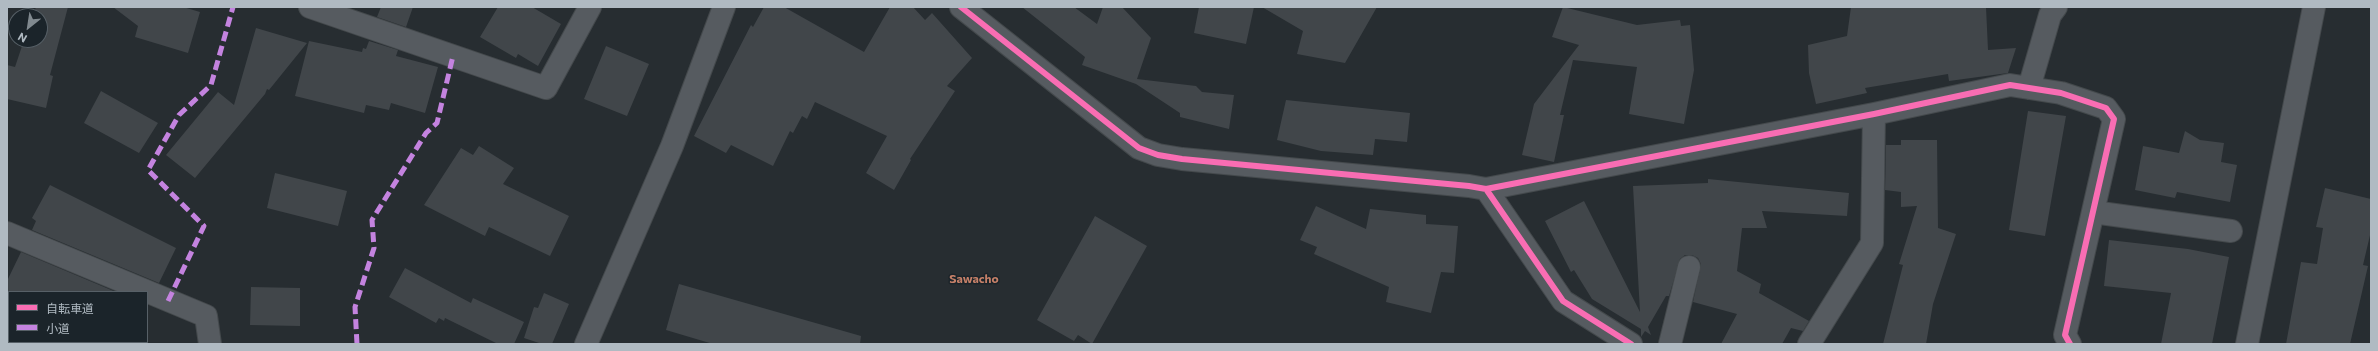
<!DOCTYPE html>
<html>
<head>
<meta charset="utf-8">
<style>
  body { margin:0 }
  #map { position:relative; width:2378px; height:351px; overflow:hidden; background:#272d31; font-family:Commissioner,"Noto Sans JP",sans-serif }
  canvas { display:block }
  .frame { position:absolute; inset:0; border:8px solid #b0bac2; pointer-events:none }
  .legend { position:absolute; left:8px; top:291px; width:140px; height:52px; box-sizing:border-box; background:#1b242a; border:1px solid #576067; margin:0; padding:5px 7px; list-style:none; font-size:12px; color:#b0bac2 }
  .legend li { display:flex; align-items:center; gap:8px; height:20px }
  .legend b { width:20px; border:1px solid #576067 }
  .north { position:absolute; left:8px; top:8px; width:40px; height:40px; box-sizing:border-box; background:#1b242a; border:1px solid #576067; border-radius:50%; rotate:210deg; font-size:11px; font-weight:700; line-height:16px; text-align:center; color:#b0bac2 }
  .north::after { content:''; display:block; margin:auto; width:14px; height:18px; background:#80898f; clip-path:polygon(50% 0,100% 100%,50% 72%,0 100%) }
</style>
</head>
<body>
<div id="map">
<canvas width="2378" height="351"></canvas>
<div class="frame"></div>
<ul class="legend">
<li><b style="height:5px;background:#f96db3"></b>自転車道</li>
<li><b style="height:5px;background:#c483df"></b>小道</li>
</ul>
<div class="north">N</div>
</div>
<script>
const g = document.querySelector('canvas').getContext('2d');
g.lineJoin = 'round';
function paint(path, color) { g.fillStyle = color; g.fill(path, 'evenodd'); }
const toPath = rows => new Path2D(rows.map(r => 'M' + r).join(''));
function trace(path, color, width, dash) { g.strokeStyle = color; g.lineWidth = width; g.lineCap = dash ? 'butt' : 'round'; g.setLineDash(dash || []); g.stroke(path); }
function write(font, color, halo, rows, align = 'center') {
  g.font = font + ' Commissioner,sans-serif'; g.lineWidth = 3; g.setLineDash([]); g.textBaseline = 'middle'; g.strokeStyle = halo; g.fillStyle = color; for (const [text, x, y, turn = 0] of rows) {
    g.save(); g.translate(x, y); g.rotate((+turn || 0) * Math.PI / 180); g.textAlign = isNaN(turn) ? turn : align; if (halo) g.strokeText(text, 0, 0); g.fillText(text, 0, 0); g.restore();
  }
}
paint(toPath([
  [36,7,68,7,50,75,53,76,46,108,7,99,7,65,15,67,24,40,40,40,40,16,33,16],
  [113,7,183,7,200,12,188,53,135,37,138,26],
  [381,7,413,7,406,27,377,17],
  [498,7,532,7,561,24,538,66,518,54,516,58,480,37],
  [764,7,784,7,864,52,890,7,913,7,925,20,932,13,972,58,947,86,955,91,910,159,911,160,894,190,866,173,887,136,815,102,807,119,802,116,793,133,790,131,773,166,731,145,726,153,694,136,751,25,753,27],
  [1022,7,1074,7,1097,24,1103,7,1122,7,1151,38,1137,79,1196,86,1202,92,1234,95,1229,129,1180,117,1180,113,1136,84,1082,65,1085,57],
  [1199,7,1254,7,1246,44,1194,33],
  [1262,7,1377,7,1345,63,1297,54,1303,31],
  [1563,7,1637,25,1680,20,1681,26,1690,25,1694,70,1684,124,1629,114,1637,67,1573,60,1560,115,1564,115,1554,162,1522,155,1534,104,1579,45,1552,37],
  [1851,7,1986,7,1988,50,2016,48,2008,73,1949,81,1948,74,1865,88,1867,93,1816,104,1809,73,1808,45,1847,36],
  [256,28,307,43,269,90,267,89,265,94,195,178,166,155,218,92,234,105],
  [309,41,362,52,363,48,366,49,369,41,398,50,396,56,438,67,425,113,391,103,389,110,366,105,364,113,295,96],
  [606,46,649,64,627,116,584,99],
  [101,91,158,123,139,153,84,123],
  [1286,100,1410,113,1407,142,1375,139,1373,155,1321,151,1277,140],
  [2028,111,2066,116,2045,236,2009,230],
  [2185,131,2200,140,2224,143,2221,162,2237,165,2230,202,2177,192,2175,198,2135,190,2143,146,2179,153],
  [1901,140,1937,140,1938,228,1956,234,1933,304,1926,344,1883,344,1903,265,1899,264,1917,206,1901,207,1901,192,1885,190,1886,145,1901,145],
  [479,146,514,168,503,184,569,216,550,256,489,227,485,236,424,205,461,148,473,155],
  [275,173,347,191,338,226,267,208],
  [1708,179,1849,193,1847,216,1762,211,1767,228,1742,228,1737,271,1761,284,1759,293,1809,321,1803,331,1791,328,1782,344,1721,344,1737,314,1693,302,1701,264,1698,258,1692,255,1685,255,1680,259,1669,296,1666,296,1648,327,1651,335,1645,331,1641,337,1641,329,1592,299,1574,270,1571,272,1545,221,1584,201,1640,312,1633,186,1708,183],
  [50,185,176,248,159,283,32,230,36,221,32,218],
  [2325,188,2371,199,2371,231,2363,265,2368,266,2350,344,2286,344,2301,262,2317,264,2323,228,2316,227],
  [1316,206,1366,229,1370,209,1426,215,1426,224,1458,226,1454,273,1441,272,1431,313,1386,302,1389,287,1314,254,1317,247,1300,240],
  [1095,216,1147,246,1092,344,1078,335,1074,341,1037,320],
  [2109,240,2188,249,2229,257,2212,344,2161,344,2171,293,2104,286],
  [21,252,116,292,9,292,9,314,7,313,7,281],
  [405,268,471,303,473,298,524,322,514,344,498,344,445,318,444,321,439,318,436,323,389,297],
  [679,284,861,336,860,344,713,344,666,330],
  [251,287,300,288,300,326,250,325],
  [544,293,569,304,552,344,542,344,524,338,534,307,538,308]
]), '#41464a');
const minor = toPath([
  [310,7,546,88,590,7],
  [961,7,1139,148,1158,155,1182,159,1469,186,1486,189,1563,301,1631,344],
  [2029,88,2050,15,2056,7],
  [1486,189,1874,114,2010,85,2061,93,2106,108,2114,119,2065,335,2070,344],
  [2093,212,2231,231],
  [7,233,206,316,210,344],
  [586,344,672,146,724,7],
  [1670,344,1689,267],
  [1809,344,1872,243,1874,114],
  [2247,344,2314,7]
]);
trace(minor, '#44494c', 24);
trace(minor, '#565b60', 22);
trace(toPath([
  [168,301,204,226,148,170,179,115,211,85,233,7],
  [357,344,355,307,374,248,372,220,426,133,437,123,453,56]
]), '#c483df', 5, [10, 5]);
trace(toPath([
  [961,7,1139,148,1158,155,1182,159,1469,186,1486,189,1563,301,1631,344],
  [1486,189,1874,114,2010,85,2061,93,2106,108,2114,119,2065,335,2070,344]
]), '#f96db3', 6);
write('bold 12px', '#c68068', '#1b242a', [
  ["Sawacho",974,279]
]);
</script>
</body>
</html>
